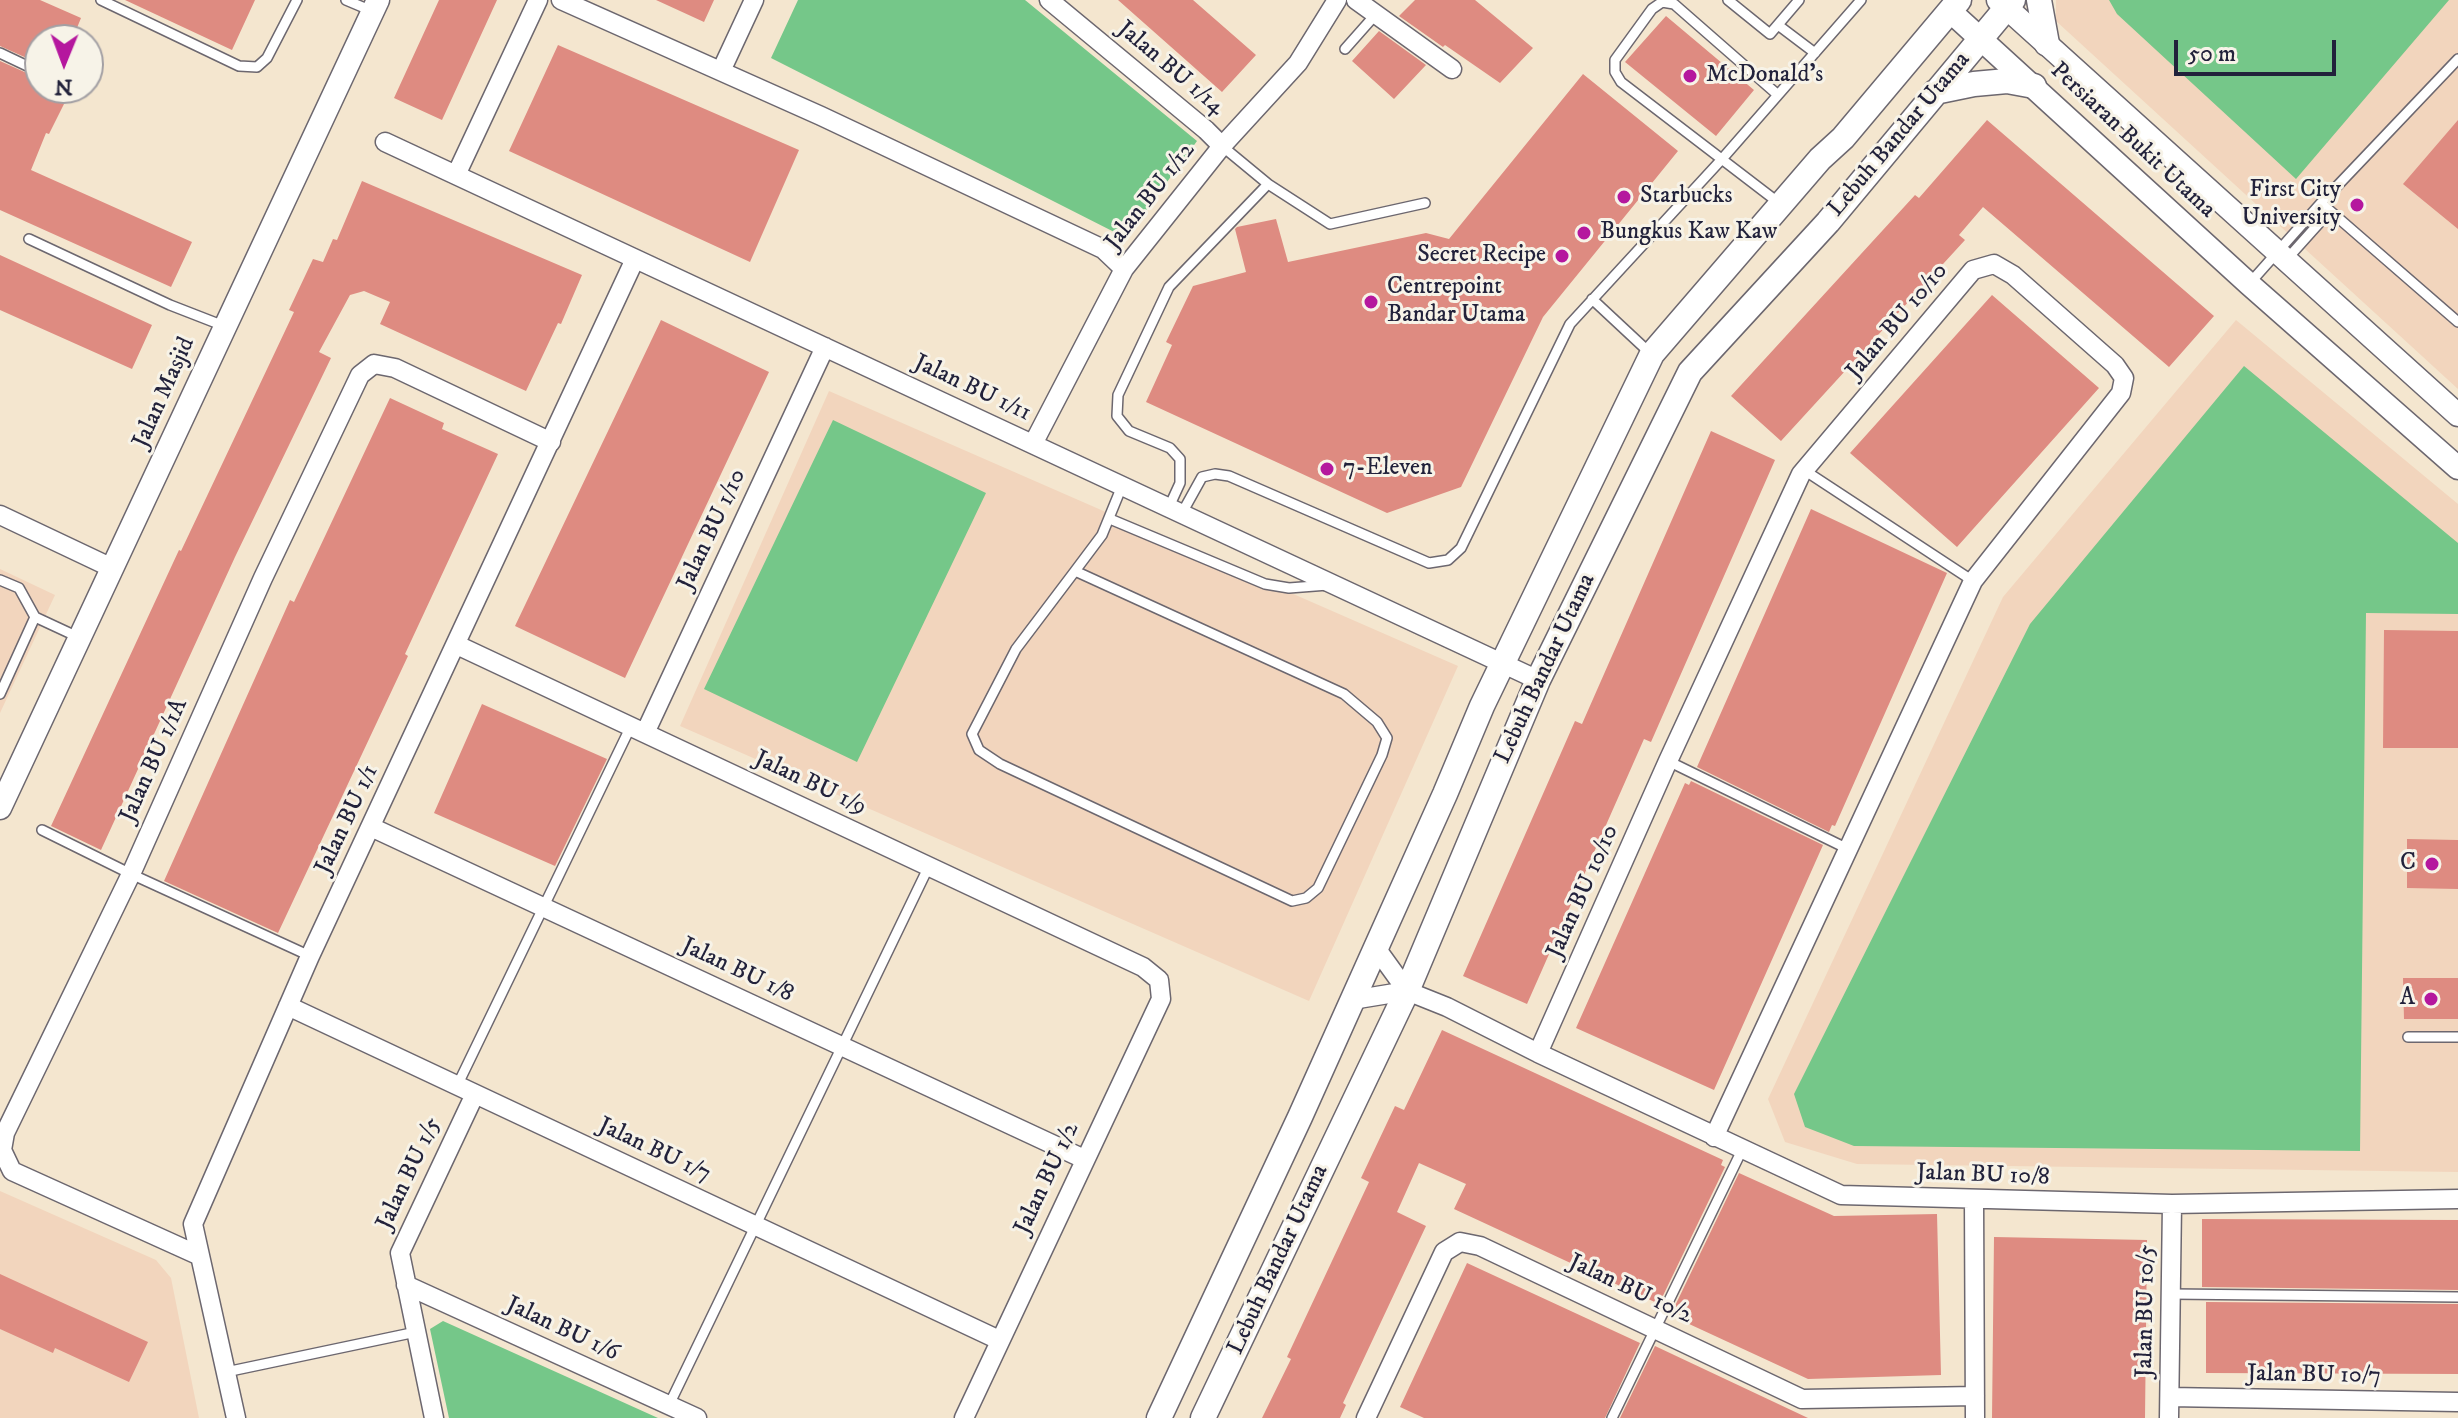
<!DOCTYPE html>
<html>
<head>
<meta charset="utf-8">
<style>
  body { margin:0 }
  #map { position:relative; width:2458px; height:1418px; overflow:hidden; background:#f4e6cf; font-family:"IM FELL DW Pica",serif }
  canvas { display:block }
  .north { position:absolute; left:24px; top:24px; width:80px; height:80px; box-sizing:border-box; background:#f7f3e8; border:2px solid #a29fa3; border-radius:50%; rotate:181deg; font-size:22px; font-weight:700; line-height:32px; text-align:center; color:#22223b }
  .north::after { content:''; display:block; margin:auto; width:28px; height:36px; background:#b5179e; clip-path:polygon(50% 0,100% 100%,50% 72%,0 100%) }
  .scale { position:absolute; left:2174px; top:40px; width:162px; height:36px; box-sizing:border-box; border:4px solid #22223b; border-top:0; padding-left:10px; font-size:24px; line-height:28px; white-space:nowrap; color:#22223b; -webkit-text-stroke:6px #f7f3e8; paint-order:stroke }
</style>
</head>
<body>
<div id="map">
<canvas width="2458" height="1418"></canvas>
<div class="north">N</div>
<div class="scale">50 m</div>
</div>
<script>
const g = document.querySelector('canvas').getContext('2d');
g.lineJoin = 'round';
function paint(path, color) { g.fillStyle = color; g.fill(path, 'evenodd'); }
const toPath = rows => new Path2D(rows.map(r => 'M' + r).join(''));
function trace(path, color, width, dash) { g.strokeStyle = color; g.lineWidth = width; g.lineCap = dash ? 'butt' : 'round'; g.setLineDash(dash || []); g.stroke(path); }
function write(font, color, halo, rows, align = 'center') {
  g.font = font + ' "IM FELL DW Pica",serif'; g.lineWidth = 6; g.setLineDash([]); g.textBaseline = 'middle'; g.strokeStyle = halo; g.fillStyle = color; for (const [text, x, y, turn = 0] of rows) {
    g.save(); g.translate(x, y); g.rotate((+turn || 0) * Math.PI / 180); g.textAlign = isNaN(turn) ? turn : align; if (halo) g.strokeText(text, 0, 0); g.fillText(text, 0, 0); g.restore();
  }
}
paint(toPath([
  [2056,0,2458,0,2458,389,2056,21],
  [2236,320,2458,504,2458,1172,1857,1164,1785,1142,1768,1099,2003,597],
  [829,391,1458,666,1309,1001,680,726],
  [0,569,55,595,0,713],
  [0,1191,156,1260,171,1278,199,1418,0,1418]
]), '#f2d5bd');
paint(toPath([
  [798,0,1025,0,1197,141,1126,238,771,58],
  [2109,0,2449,0,2296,179,2117,14],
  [2244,366,2458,543,2458,614,2366,613,2360,1151,1854,1146,1805,1127,1794,1094,2030,624],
  [833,420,986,493,857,762,704,689],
  [443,1321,658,1418,449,1418,430,1329]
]), '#75c789');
paint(toPath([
  [0,0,40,0,81,18,72,40,40,40,40,64,0,46],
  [125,0,255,0,232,50],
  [439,0,497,0,442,120,394,98],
  [656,0,714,0,704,22],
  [1118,0,1193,0,1256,55,1222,92],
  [1415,0,1475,0,1533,48,1500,83,1445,45,1443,47,1399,16],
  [1666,16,1754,90,1716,136,1625,62],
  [1379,31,1426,65,1394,99,1352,61],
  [558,45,799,150,750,262,509,151],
  [0,61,40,79,40,88,72,88,49,134,46,133,31,170,192,242,171,287,0,210],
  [1583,74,1678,151,1543,317,1461,487,1387,513,1146,402,1172,345,1166,342,1193,286,1246,272,1235,229,1237,227,1276,219,1288,262,1426,233,1449,239],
  [1987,120,2214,316,2169,367,1983,207,1959,235,1965,240,1781,441,1731,396,1915,195,1919,198],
  [2458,120,2458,229,2403,184],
  [362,181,582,275,561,324,558,323,526,391,380,324,390,302,364,291,350,295,319,352,331,358,235,557,101,850,51,826,179,550,181,551,294,312,289,310,313,259,323,262,333,239,337,240],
  [0,255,152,325,132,369,0,310],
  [1992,295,2099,388,1957,547,1850,453],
  [661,320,769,372,625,678,515,626],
  [390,398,444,423,442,429,498,454,405,654,408,656,278,933,164,881,290,600,294,602],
  [1711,431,1775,460,1651,742,1644,739,1527,1004,1463,976,1575,721,1582,724],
  [1811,509,1947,573,1835,826,1832,825,1829,832,1697,767],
  [2384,630,2458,631,2458,748,2383,748],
  [482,704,607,759,555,866,434,813],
  [1691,781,1823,845,1714,1090,1576,1028,1685,783,1689,785],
  [2407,839,2458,840,2458,889,2407,888],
  [2403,978,2458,978,2458,1019,2404,1019],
  [1442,1030,1723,1160,1721,1165,1725,1167,1659,1304,1454,1209,1466,1184,1419,1163,1397,1212,1426,1226,1343,1403,1346,1405,1340,1418,1262,1418,1291,1359,1287,1357,1369,1182,1361,1178,1395,1106,1404,1110],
  [1739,1173,1834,1216,1937,1214,1941,1375,1808,1379,1674,1317,1677,1312,1673,1310],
  [2202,1219,2458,1220,2458,1290,2202,1287],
  [1994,1237,2147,1240,2145,1418,1992,1418],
  [1467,1263,1640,1343,1605,1418,1424,1418,1400,1407],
  [0,1274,148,1342,129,1382,55,1348,53,1353,0,1329],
  [2206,1302,2458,1304,2458,1374,2206,1373],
  [1655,1346,1808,1418,1620,1418]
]), '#de8b81');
const service = toPath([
  [101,0,239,66,257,67,267,58,297,0],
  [346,0,372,11],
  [1728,0,1770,34,1799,0],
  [1778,25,1815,53],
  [1345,49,1376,14],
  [0,53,40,72],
  [1778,95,1674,4,1662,2,1652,9,1615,60,1615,72,1621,82,1779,203],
  [1268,184,1330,224,1425,203],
  [2321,203,2458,322],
  [29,239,170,305,224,326],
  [2287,259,2330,211],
  [2249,284,2321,203,2458,59],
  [1592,299,1651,354],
  [1804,470,1973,581],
  [1169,507,1180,483,1180,459,1170,448,1129,431,1117,416,1118,395,1169,287,1268,184,1222,146],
  [1182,513,1202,477,1215,474,1229,476,1429,563,1448,560,1461,548,1570,324,1722,159,1861,0],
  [1110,519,1265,584,1289,588,1328,585],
  [1075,571,1344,694,1377,722,1387,738,1382,755,1318,888,1306,898,1292,901,1000,764,979,750,972,734,1016,649,1075,571,1102,535,1122,486],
  [0,580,19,588,35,617,78,637],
  [0,694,35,617],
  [1668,761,1848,849],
  [42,830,131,874,310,956],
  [2408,1037,2458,1037],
  [457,1086,631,726],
  [2171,1294,2458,1297],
  [226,1372,416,1332],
  [669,1405,929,866],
  [1612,1418,1742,1150]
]);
const minor = toPath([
  [561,0,821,116,1103,249,1124,269],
  [1049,0,1206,130,1222,146],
  [1356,0,1452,69],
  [721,71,754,0],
  [385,142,1538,680],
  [456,175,538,0],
  [1033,444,1124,269,1222,146,1298,63,1337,0],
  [0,515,112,568],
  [457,645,1143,967,1159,980,1161,999,964,1418],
  [645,733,825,347],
  [371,827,1084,1159],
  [1376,948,1407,991,1447,1007,1538,1053,1841,1195,2172,1204,2458,1199],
  [1352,1000,1407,991],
  [288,1006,999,1340],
  [1538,1053,1668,761,1801,474,1973,270,1994,264,2013,275,2115,365,2124,378,2121,393,1973,581,1714,1137],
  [1974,1200,1975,1418],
  [200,1256,12,1171,2,1150,5,1133,131,874,263,578,360,375,374,364,395,368,551,442],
  [406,1285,697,1418],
  [2170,1397,2458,1402],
  [236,1418,193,1224,310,956,635,259],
  [434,1418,400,1253,475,1094],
  [1366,1418,1444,1252,1460,1242,1480,1246,1802,1399,1975,1396],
  [2169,1418,2172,1204]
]);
const tertiary = toPath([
  [1998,0,2458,415],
  [1950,11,2249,284,2458,468],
  [0,808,378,0]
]);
const secondary = toPath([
  [2039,0,2047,44],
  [1935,92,1974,84,2007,81,2034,86],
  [1159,1418,1300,1117,1445,794,1482,706,1652,354,1820,159,1843,138,1959,0],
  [1203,1418,1407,991,1538,680,1690,372,1828,222,2013,0]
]);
trace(service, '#6c676f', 12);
trace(minor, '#6c676f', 21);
trace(tertiary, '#6c676f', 25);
trace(secondary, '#6c676f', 27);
trace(service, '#fff', 9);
trace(minor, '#fff', 18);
trace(tertiary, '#fff', 22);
trace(secondary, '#fff', 24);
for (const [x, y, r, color] of [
  [1690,76,8,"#b5179e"],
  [1624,197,8,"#b5179e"],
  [2357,205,8,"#b5179e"],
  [1584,233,8,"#b5179e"],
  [1562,256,8,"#b5179e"],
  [1371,302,8,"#b5179e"],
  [1327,469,8,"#b5179e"],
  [2432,864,8,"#b5179e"],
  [2431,999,8,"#b5179e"]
]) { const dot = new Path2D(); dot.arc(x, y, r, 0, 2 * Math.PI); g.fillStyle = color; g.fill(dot); trace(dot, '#f7f3e8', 3); }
write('24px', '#22223b', '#f7f3e8', [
  ["Jalan BU 1/14",1170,69,40],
  ["Lebuh Bandar Utama",1900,135,-50],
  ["Persiaran Bukit Utama",2132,141,43],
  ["Jalan BU 1/12",1151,197,-52],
  ["Jalan BU 10/10",1898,322,-50],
  ["Jalan BU 1/11",972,389,25],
  ["Jalan Masjid",165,393,-66],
  ["Jalan BU 1/10",713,530,-65],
  ["Lebuh Bandar Utama",1546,669,-65],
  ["Jalan BU 1/1A",155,761,-66],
  ["Jalan BU 1/9",810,784,25],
  ["Jalan BU 1/1",348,820,-65],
  ["Jalan BU 10/10",1584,892,-66],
  ["Jalan BU 1/8",737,971,25],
  ["Jalan BU 1/7",654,1151,25],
  ["Jalan BU 1/5",410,1174,-65],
  ["Jalan BU 10/8",1983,1176,2],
  ["Jalan BU 1/2",1048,1179,-65],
  ["Lebuh Bandar Utama",1279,1260,-65],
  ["Jalan BU 10/2",1630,1290,25],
  ["Jalan BU 10/5",2147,1311,-89],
  ["Jalan BU 1/6",562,1330,25],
  ["Jalan BU 10/7",2314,1376,1]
]);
write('24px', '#22223b', '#f7f3e8', [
  ["McDonald's",1706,76],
  ["First City",2341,191,"right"],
  ["University",2341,219,"right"],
  ["Starbucks",1640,197],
  ["Bungkus Kaw Kaw",1600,233],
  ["Secret Recipe",1546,256,"right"],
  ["Centrepoint",1387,288],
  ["Bandar Utama",1387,316],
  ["7-Eleven",1343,469],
  ["C",2416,864,"right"],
  ["A",2415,999,"right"]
], 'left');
</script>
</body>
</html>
